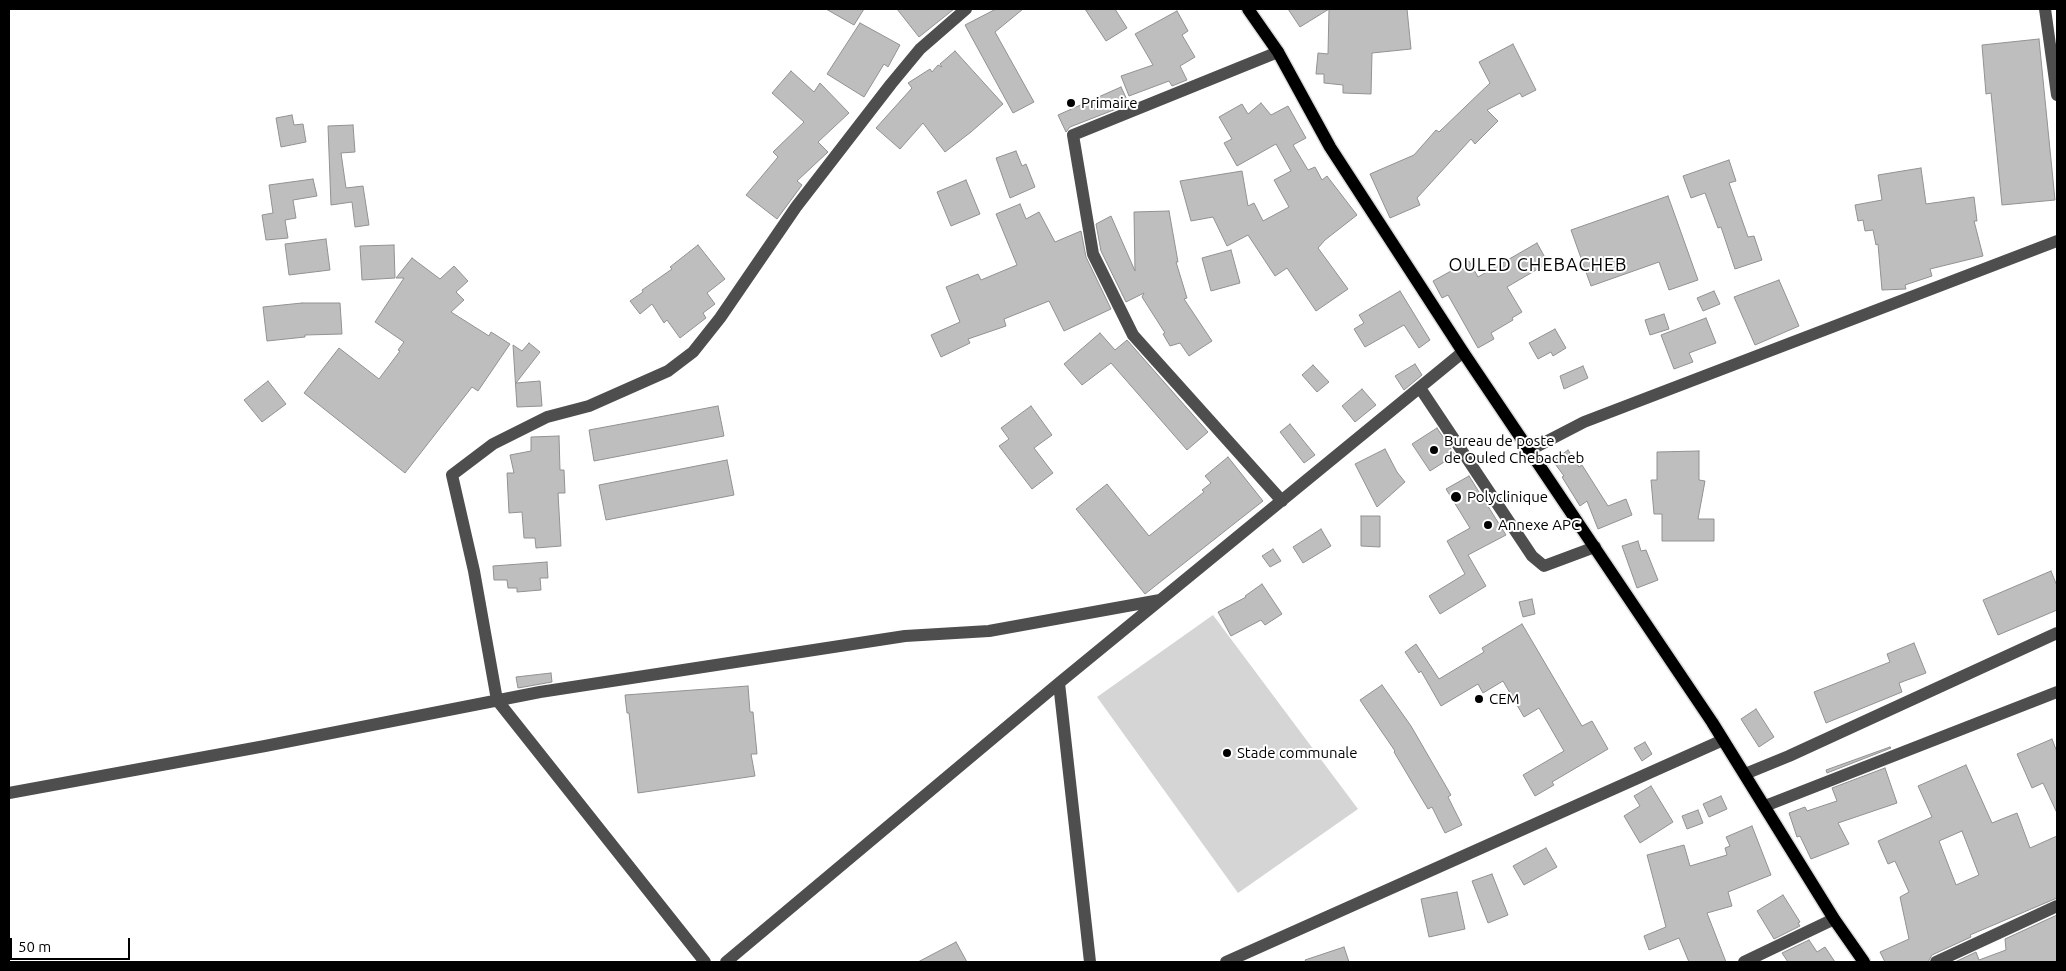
<!DOCTYPE html>
<html>
<head>
<meta charset="utf-8">
<style>
  body { margin:0 }
  #map { position:relative; width:2066px; height:971px; overflow:hidden; background:#fff; font-family:Ubuntu,sans-serif }
  canvas { display:block }
  .frame { position:absolute; inset:0; border:10px solid #000; pointer-events:none }
  .scale { position:absolute; left:10px; top:938px; width:120px; height:22px; box-sizing:border-box; border:2px solid #000; border-top:0; padding-left:6px; font-size:15px; line-height:18px; white-space:nowrap; color:#000; -webkit-text-stroke:4px #fff; paint-order:stroke }
</style>
</head>
<body>
<div id="map">
<canvas width="2066" height="971"></canvas>
<div class="frame"></div>
<div class="scale">50 m</div>
</div>
<script>
const g = document.querySelector('canvas').getContext('2d');
g.lineJoin = 'round';
function paint(path, color) { g.fillStyle = color; g.fill(path, 'evenodd'); }
const toPath = rows => new Path2D(rows.map(r => 'M' + r).join(''));
function trace(path, color, width, dash) { g.strokeStyle = color; g.lineWidth = width; g.lineCap = dash ? 'butt' : 'round'; g.setLineDash(dash || []); g.stroke(path); }
function write(font, color, halo, rows, align = 'center') {
  g.font = font + ' Ubuntu,sans-serif'; g.lineWidth = 4; g.setLineDash([]); g.textBaseline = 'middle'; g.strokeStyle = halo; g.fillStyle = color; for (const [text, x, y, turn = 0] of rows) {
    g.save(); g.translate(x, y); g.rotate((+turn || 0) * Math.PI / 180); g.textAlign = isNaN(turn) ? turn : align; if (halo) g.strokeText(text, 0, 0); g.fillText(text, 0, 0); g.restore();
  }
}
paint(toPath([
  [1213,615,1358,809,1238,893,1097,697]
]), '#d5d5d5');
const building = toPath([
  [826,9,864,9,854,25,826,9],
  [897,9,954,9,919,37,897,9],
  [996,9,1023,9,995,32,1034,102,1013,113,965,25,996,9],
  [1085,9,1115,9,1127,28,1106,41,1085,9],
  [1288,9,1407,9,1411,49,1372,53,1371,94,1343,93,1343,85,1324,83,1324,74,1316,74,1318,53,1328,54,1329,9,1300,27,1288,9],
  [1177,11,1188,31,1182,35,1195,57,1180,66,1187,80,1172,86,1169,81,1129,96,1121,76,1153,65,1135,34,1177,11],
  [860,23,900,45,888,67,884,64,864,97,827,74,860,23],
  [2039,39,2055,200,2002,205,1991,93,1986,94,1982,45,2039,39],
  [1513,44,1536,90,1522,97,1520,93,1487,110,1498,121,1475,144,1471,139,1417,198,1420,205,1390,218,1370,174,1414,155,1436,130,1439,132,1490,83,1479,62,1513,44],
  [955,51,1003,104,971,132,945,152,923,123,900,149,876,128,912,88,908,83,930,69,932,72,938,65,942,67,940,64,955,51],
  [791,71,814,92,820,83,849,113,818,142,828,152,797,181,802,185,777,219,746,195,778,157,773,152,804,122,772,93,791,71],
  [1121,87,1129,104,1070,127,1066,132,1058,115,1121,87],
  [1261,103,1271,115,1288,106,1306,138,1293,145,1308,170,1315,167,1322,180,1327,176,1357,215,1325,240,1318,248,1348,289,1316,311,1287,268,1275,276,1248,235,1227,246,1213,217,1191,221,1180,181,1242,171,1248,206,1254,203,1263,221,1289,207,1274,180,1291,171,1276,144,1237,166,1224,143,1232,139,1219,117,1242,104,1248,114,1261,103],
  [292,115,294,125,303,124,306,142,281,147,276,118,292,115],
  [353,125,355,152,341,153,346,188,363,186,369,225,355,227,352,202,331,205,328,126,353,125],
  [1016,151,1022,166,1026,164,1035,187,1010,198,996,158,1016,151],
  [1729,160,1736,181,1729,183,1748,237,1754,236,1762,260,1735,269,1721,227,1718,228,1705,193,1691,198,1683,176,1729,160],
  [1921,168,1926,204,1974,197,1977,221,1974,221,1983,256,1930,269,1932,276,1905,285,1906,289,1882,290,1878,244,1876,245,1873,230,1865,231,1863,220,1858,221,1855,205,1882,200,1878,175,1921,168],
  [313,179,317,196,293,200,296,218,285,220,288,238,266,240,262,215,273,213,269,185,313,179],
  [966,180,980,214,951,226,937,192,966,180],
  [1668,196,1698,280,1669,290,1659,262,1591,286,1571,230,1668,196],
  [1020,204,1026,219,1039,212,1055,242,1081,231,1086,257,1111,309,1064,331,1049,301,1004,319,1006,326,968,339,970,343,941,357,931,335,960,322,946,287,978,274,981,280,1017,265,996,214,1020,204],
  [1169,211,1178,262,1176,262,1187,298,1184,299,1212,341,1189,356,1180,343,1170,346,1163,334,1165,333,1142,297,1144,293,1126,302,1101,251,1096,224,1111,216,1135,271,1134,212,1169,211],
  [326,239,330,270,289,275,285,244,326,239],
  [1537,243,1548,263,1507,287,1522,312,1512,318,1513,320,1491,333,1494,339,1478,348,1448,295,1442,298,1433,281,1469,261,1478,277,1537,243],
  [394,245,395,278,362,280,360,246,394,245],
  [698,245,725,279,707,293,715,304,703,313,706,318,680,338,667,320,664,323,652,304,640,314,630,301,643,292,642,290,672,269,670,267,698,245],
  [1231,250,1240,283,1211,291,1202,258,1231,250],
  [412,258,440,279,454,266,468,281,456,292,464,300,451,312,489,336,491,332,510,344,478,391,472,387,405,473,304,393,339,348,379,379,400,351,398,350,404,342,375,322,404,278,396,278,412,258],
  [1779,280,1799,326,1755,345,1734,297,1779,280],
  [1400,291,1430,340,1419,348,1404,325,1365,347,1354,329,1364,323,1359,315,1400,291],
  [1714,291,1720,304,1703,311,1697,298,1714,291],
  [302,303,340,303,342,334,305,335,305,337,267,341,263,307,302,303],
  [1664,314,1669,329,1650,335,1645,320,1664,314],
  [1706,318,1716,343,1689,353,1693,362,1674,369,1661,335,1706,318],
  [1555,329,1566,348,1553,356,1551,352,1538,359,1529,343,1555,329],
  [1100,333,1115,350,1127,340,1208,432,1187,450,1111,363,1082,385,1064,364,1100,333],
  [529,343,540,352,516,383,540,381,542,406,517,407,513,345,522,351,529,343],
  [1415,364,1422,375,1404,390,1395,376,1415,364],
  [1313,365,1329,382,1317,392,1302,375,1313,365],
  [1583,366,1588,378,1564,389,1560,376,1583,366],
  [268,381,286,404,262,422,244,400,268,381],
  [1362,389,1376,405,1355,422,1342,406,1362,389],
  [718,406,724,436,594,461,589,430,718,406],
  [1031,406,1052,435,1034,448,1053,473,1032,489,999,446,1009,439,1001,428,1031,406],
  [1290,424,1315,455,1304,463,1280,432,1290,424],
  [1437,428,1455,455,1430,471,1412,444,1437,428],
  [559,436,560,470,564,470,565,493,558,493,561,546,536,548,535,538,524,538,522,512,509,513,507,473,514,473,510,455,531,451,531,437,559,436],
  [1385,449,1397,472,1405,482,1377,507,1355,464,1385,449],
  [1568,450,1579,467,1582,465,1608,506,1626,499,1632,515,1598,529,1587,501,1580,506,1562,477,1564,476,1553,461,1568,450],
  [1699,451,1699,480,1705,481,1698,519,1714,519,1714,541,1662,541,1662,514,1654,514,1651,480,1657,480,1657,452,1699,451],
  [1228,457,1263,501,1145,594,1076,509,1107,484,1149,536,1204,492,1202,490,1211,483,1205,476,1228,457],
  [727,460,734,495,606,520,599,485,727,460],
  [1469,476,1506,535,1468,555,1486,586,1440,614,1429,596,1465,574,1447,541,1470,528,1446,489,1469,476],
  [1361,516,1380,516,1380,547,1361,546,1361,516],
  [1321,529,1331,546,1303,563,1293,547,1321,529],
  [1638,541,1641,551,1646,550,1658,580,1637,588,1622,546,1638,541],
  [1273,549,1281,561,1270,567,1262,556,1273,549],
  [547,562,548,578,540,578,541,590,517,592,517,588,508,588,507,580,494,580,493,566,547,562],
  [2051,571,2057,586,2057,610,1998,635,1983,600,2051,571],
  [1262,584,1282,614,1265,625,1261,620,1231,636,1218,612,1246,597,1245,596,1262,584],
  [1532,599,1535,614,1523,617,1519,602,1532,599],
  [1522,624,1582,726,1592,721,1608,749,1552,782,1554,785,1535,796,1523,775,1564,751,1539,708,1524,717,1503,681,1483,693,1478,684,1441,706,1421,671,1419,673,1405,652,1416,644,1439,679,1484,652,1482,648,1522,624],
  [1914,643,1926,673,1899,683,1902,692,1826,723,1814,692,1890,662,1887,654,1914,643],
  [551,673,552,682,518,688,516,677,551,673],
  [1382,685,1411,726,1451,795,1448,797,1462,825,1445,833,1432,807,1428,809,1394,752,1395,751,1360,700,1382,685],
  [748,686,750,712,753,712,757,754,751,754,755,776,638,793,629,713,627,713,625,695,748,686],
  [1756,709,1774,737,1759,747,1741,719,1756,709],
  [2052,739,2057,752,2057,813,2043,783,2032,788,2017,754,2052,739],
  [1645,742,1652,754,1642,761,1634,748,1645,742],
  [1890,747,1891,748,1827,773,1826,770,1890,747],
  [1966,765,1992,823,2017,813,2030,848,2057,836,2057,898,1970,935,1971,937,1932,955,1928,962,1885,962,1880,952,1909,939,1900,897,1909,892,1895,861,1888,864,1878,841,1932,817,1918,786,1966,765],
  [1962,831,1979,875,1956,885,1939,841,1962,831],
  [1885,768,1897,803,1838,823,1849,844,1811,859,1800,836,1797,837,1789,813,1805,807,1807,811,1837,801,1832,788,1885,768],
  [1651,786,1673,822,1640,843,1624,816,1640,806,1634,796,1651,786],
  [1721,796,1727,809,1709,817,1703,804,1721,796],
  [1698,810,1703,823,1687,829,1682,816,1698,810],
  [1752,826,1771,875,1728,892,1732,906,1707,913,1726,962,1689,962,1679,938,1649,950,1644,936,1666,927,1647,855,1684,845,1690,866,1727,855,1725,848,1730,846,1726,837,1752,826],
  [1546,848,1557,867,1524,885,1513,866,1546,848],
  [1492,874,1508,915,1488,923,1472,881,1492,874],
  [1457,892,1465,929,1429,937,1421,899,1457,892],
  [1783,895,1800,922,1798,923,1800,926,1774,939,1757,911,1783,895],
  [2057,915,2057,962,1955,962,1976,952,1979,960,2006,950,2005,939,2057,915],
  [1809,940,1817,952,1825,947,1835,962,1788,962,1782,953,1809,940],
  [956,942,967,962,918,962,956,942],
  [1344,947,1349,962,1306,962,1305,960,1344,947]
]);
paint(building, '#bebebe');
trace(building, '#929292', 1);
const major = toPath([
  [1248,9,1278,52,1330,147,1463,352,1712,722,1834,919,1864,962]
]);
trace(major, '#dbdbdb', 15);
trace(toPath([
  [2045,9,2057,95],
  [1278,52,1073,135,1093,254,1133,335,1282,501],
  [1420,388,1532,556,1544,566,1595,547],
  [1530,450,1584,422,2057,241],
  [1059,683,1090,962],
  [1745,774,1789,756,2057,633],
  [9,793,265,746,540,692,905,636,989,631,1160,600],
  [1765,806,2057,692],
  [705,962,497,700,474,571,452,475,493,444,547,417,589,406,668,371,693,352,720,318,796,207,891,84,920,49,966,9],
  [726,962,1059,683,1463,352],
  [1226,962,1723,740],
  [1744,962,1834,919],
  [1936,962,2057,906]
]), '#4e4e4e', 12);
trace(major, '#000', 12);
for (const [x, y, r, color] of [
  [1071,103,5,"#000"],
  [1434,450,5,"#000"],
  [1456,497,6,"#000"],
  [1488,525,5,"#000"],
  [1479,699,5,"#000"],
  [1227,753,5,"#000"]
]) { const dot = new Path2D(); dot.arc(x, y, r, 0, 2 * Math.PI); g.fillStyle = color; g.fill(dot); trace(dot, '#fff', 2); }
write('15px', '#000', '#fff', [
  ["Primaire",1081,103],
  ["Bureau de poste",1444,441],
  ["de Ouled Chebacheb",1444,458],
  ["Polyclinique",1467,497],
  ["Annexe APC",1498,525],
  ["CEM",1489,699],
  ["Stade communale",1237,753]
], 'left');
g.letterSpacing = '1px';
write('18px', '#000', '#fff', [
  ["OULED CHEBACHEB",1538,265]
]);
g.letterSpacing = '0px';
</script>
</body>
</html>
